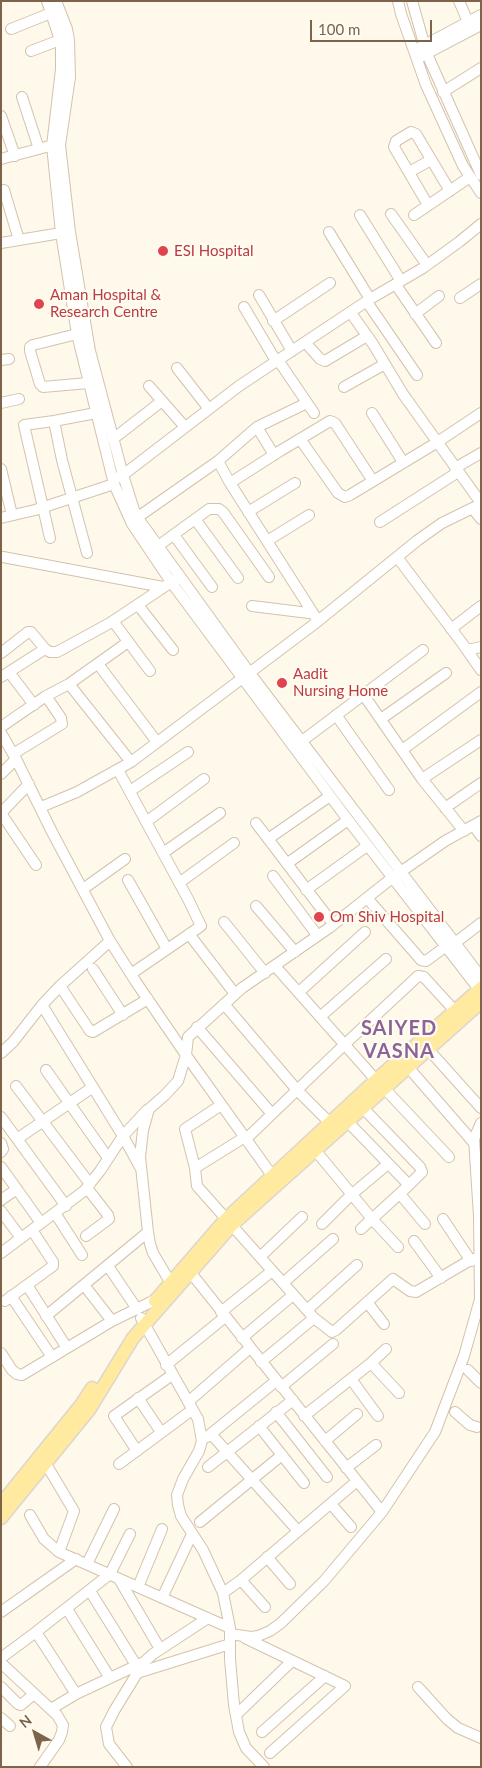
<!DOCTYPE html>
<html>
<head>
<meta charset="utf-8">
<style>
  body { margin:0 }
  #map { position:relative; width:482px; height:1768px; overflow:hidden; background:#fef9ea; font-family:Lato,sans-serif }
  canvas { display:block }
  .frame { position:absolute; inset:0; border:2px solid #7c634a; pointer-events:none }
  .north { position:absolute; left:10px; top:1708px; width:50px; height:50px; -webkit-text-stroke:4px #fffcf2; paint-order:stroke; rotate:321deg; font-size:14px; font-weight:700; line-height:20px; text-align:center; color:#7c634a }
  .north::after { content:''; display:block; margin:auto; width:18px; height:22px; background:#7c634a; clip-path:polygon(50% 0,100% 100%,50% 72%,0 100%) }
  .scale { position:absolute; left:310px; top:20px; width:122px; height:22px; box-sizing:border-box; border:2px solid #7c634a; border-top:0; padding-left:6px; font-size:15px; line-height:18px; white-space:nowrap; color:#7c634a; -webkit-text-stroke:4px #fffcf2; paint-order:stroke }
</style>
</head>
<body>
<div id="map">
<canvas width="482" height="1768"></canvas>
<div class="frame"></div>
<div class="north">N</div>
<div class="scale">100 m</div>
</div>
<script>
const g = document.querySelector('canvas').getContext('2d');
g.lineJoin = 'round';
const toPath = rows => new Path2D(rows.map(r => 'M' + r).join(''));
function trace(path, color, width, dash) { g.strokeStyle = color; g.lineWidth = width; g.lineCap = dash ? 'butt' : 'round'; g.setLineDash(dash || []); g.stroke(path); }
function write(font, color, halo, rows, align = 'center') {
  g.font = font + ' Lato,sans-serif'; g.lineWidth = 4.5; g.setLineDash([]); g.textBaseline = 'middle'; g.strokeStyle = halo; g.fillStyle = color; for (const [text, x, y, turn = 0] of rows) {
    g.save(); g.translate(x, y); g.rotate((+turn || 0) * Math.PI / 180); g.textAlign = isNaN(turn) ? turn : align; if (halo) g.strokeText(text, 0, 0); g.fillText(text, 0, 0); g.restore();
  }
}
const minor = toPath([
  [47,1,61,43,61,69,52,146,61,233,77,334,114,484,132,524,171,582,348,820,481,992],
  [56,1,67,29,69,40,70,77,60,145,70,232,90,351,123,475,134,510,140,521,249,672,481,977],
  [398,1,401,14,426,85,463,166,481,193],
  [412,1,427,54,481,175],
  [459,1,468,22],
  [11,29,51,13],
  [419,48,481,15],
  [31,51,60,40],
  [422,56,481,25],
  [443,92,481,68],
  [22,97,39,149],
  [1,116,15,156],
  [1,159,57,144],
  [409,172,431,160],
  [4,190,19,240],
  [428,205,394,147,396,141,411,132,416,134,450,191],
  [391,214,427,265],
  [360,215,401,281],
  [414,215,470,177],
  [329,232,370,299],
  [1,243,61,233],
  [396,285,436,343],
  [259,295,292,351],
  [460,298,481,284],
  [367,302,417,375],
  [244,307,276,361],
  [351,313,373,344,403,394,481,503],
  [415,314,439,296],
  [273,321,330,283],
  [77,334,33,345,30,347,30,351,40,384,43,387,88,383],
  [305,342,320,359,325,361,367,336],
  [1,360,9,359],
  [278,360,314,413],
  [177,368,209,409],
  [149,386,185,427],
  [344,387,385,364],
  [1,403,19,399],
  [372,413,403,462],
  [54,421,96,413],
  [257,427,274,455],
  [113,439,162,401],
  [300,439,338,493,345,497,350,495,436,443,481,413],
  [218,461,257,427,307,403],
  [455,468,481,453],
  [1,469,12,515],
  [117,478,123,475,239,386,370,299,423,268,459,242,481,224],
  [230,483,318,621],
  [473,509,481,519],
  [248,512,295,483],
  [138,517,218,461,230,483,280,451,330,421,335,423,373,481],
  [1,518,35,510,114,484],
  [195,519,238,578],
  [380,522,458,472],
  [174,535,212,587],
  [50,538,24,425,54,421,62,460,87,553],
  [267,541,309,515],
  [158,546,209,509,219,509,223,512,269,577],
  [3,557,163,587],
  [397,557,462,643,481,670],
  [138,605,173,650],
  [252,606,309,613,312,612],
  [113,621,150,671],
  [451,629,481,606],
  [128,642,69,684,131,762],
  [467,650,481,647],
  [1,653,28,632,31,632,45,649,50,652,57,652,110,623,176,579],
  [98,664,157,742],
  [9,672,34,705],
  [1,677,45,649],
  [363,694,422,779,481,740],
  [336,715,389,790],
  [381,719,446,673],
  [1,727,46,696,69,684],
  [1,733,16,759,52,832,110,941,136,982,188,1058,276,1181],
  [302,741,423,650],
  [402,750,481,692],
  [13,754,62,724,61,718,46,696],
  [118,770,188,899,201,926,131,974],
  [1,774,16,759],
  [422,779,464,831],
  [29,784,1,813,36,865],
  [130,791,188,752],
  [41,807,77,792,131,762,313,625,418,540,442,523,481,504],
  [445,808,481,783],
  [146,822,204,779],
  [256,823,333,924],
  [474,826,481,836],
  [268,839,330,796],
  [163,853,220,813],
  [288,863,348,820],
  [273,876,317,935],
  [128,880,167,949],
  [179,883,234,843],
  [83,889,125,859],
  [306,890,367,846],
  [367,898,421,960,426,961,445,947],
  [256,906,295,952],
  [224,922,265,973],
  [189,934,235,994],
  [455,943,481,923],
  [275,966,376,1080],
  [93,969,123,1015],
  [60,986,90,1031,93,1032,148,999],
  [299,992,365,932],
  [224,1004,297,1090,330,1123],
  [42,1005,123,1136,140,1167],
  [320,1017,386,959],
  [197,1027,272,1114],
  [428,1049,481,1108],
  [1,1053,13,1042,42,1005,60,986,110,941],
  [408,1067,474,1143],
  [46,1070,108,1158],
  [16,1086,90,1184],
  [384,1088,449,1157],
  [221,1105,185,1129,195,1168,197,1186,260,1257,302,1217],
  [362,1107,420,1167,422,1172,409,1185],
  [1,1117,66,1206],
  [347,1121,409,1185,361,1229],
  [17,1139,93,1087],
  [246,1139,344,1045,418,976,424,977,455,1011],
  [1,1143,3,1149,1,1152],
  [315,1150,373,1220,398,1247],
  [1,1167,41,1223],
  [195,1168,245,1137],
  [400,1194,425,1224],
  [1,1200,17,1189],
  [1,1211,21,1238],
  [55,1213,82,1255],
  [443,1219,471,1261],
  [322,1224,351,1195,388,1164],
  [86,1236,109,1219,108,1215,87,1188],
  [414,1241,441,1278],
  [1,1253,84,1191,100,1171,123,1136,147,1110],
  [260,1257,314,1318,332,1332,336,1330,393,1279,410,1291,416,1292,467,1262,479,1257],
  [108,1266,137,1309],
  [187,1268,382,1512],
  [283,1283,333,1239],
  [27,1285,67,1348],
  [84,1285,112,1321],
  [173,1287,153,1253,150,1244,148,1232,140,1157,143,1130,149,1109,165,1095,178,1081,186,1055,188,1037,242,988,329,928,392,878,445,841,481,821],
  [11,1296,52,1357],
  [5,1301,53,1266,53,1262,32,1230],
  [367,1302,384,1324],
  [307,1310,357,1265],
  [221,1312,272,1271],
  [46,1316,148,1232],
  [141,1318,198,1419,202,1441,199,1451,183,1479,177,1495,178,1505,181,1516,203,1550,223,1593,230,1628,230,1659,234,1705,239,1732,246,1748,264,1767],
  [242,1338,293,1295],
  [1,1353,12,1370,17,1374,22,1375,112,1321,157,1299],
  [261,1362,314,1318],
  [371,1363,399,1393],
  [166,1365,225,1317],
  [468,1370,481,1383],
  [351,1379,378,1416],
  [281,1387,333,1344],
  [138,1398,161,1432],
  [188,1402,250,1348],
  [276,1412,327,1477],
  [455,1412,470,1425,477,1427],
  [304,1416,371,1363,386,1349],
  [259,1426,304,1483],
  [211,1434,298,1531],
  [207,1437,276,1381],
  [325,1441,357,1414],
  [137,1451,114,1416,172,1375],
  [43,1459,74,1511,59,1552],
  [119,1464,192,1410],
  [208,1467,293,1400],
  [346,1468,376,1445],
  [331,1504,351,1527],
  [30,1515,44,1539,59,1552,230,1628],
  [200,1522,282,1455],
  [267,1557,290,1584],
  [87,1564,114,1509],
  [119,1579,160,1649],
  [241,1580,265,1607],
  [138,1587,162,1529],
  [90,1591,136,1665],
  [223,1593,241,1580,357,1481],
  [162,1598,192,1534],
  [67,1609,110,1678],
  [1,1612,76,1559],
  [230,1634,251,1637,258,1636,270,1631,281,1623,324,1581,382,1512,435,1432,464,1356,480,1299,479,1216,474,1139,481,1123],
  [245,1638,345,1686,270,1753],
  [1,1658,36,1632],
  [1,1663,57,1715,63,1725,62,1732,59,1740,40,1767],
  [137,1673,230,1644],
  [1,1687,18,1704,21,1705,34,1694],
  [418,1687,447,1719,458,1728,481,1738],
  [76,1694,36,1632,110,1574,130,1534],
  [51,1709,76,1694,144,1662],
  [236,1715,292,1661],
  [1,1718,10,1726],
  [262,1732,325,1676],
  [127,1767,109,1744,106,1727,114,1711,144,1662,153,1654,208,1618]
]);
const major = toPath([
  [155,1301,226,1219,376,1080,481,988],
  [1,1504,81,1405,92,1388],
  [1,1518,89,1410,133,1338,232,1225,481,1002]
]);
trace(minor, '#d2c3ad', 12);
trace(major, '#ddd6d0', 15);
trace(minor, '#fff', 10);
trace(major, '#ffeaa0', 12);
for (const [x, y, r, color] of [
  [163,251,6,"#e0444e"],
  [39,304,6,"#e0444e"],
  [282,683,6,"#e0444e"],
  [319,917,6,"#e0444e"]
]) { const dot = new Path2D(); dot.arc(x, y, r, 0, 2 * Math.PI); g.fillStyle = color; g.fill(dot); trace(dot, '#fffcf2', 2); }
write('15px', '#be3a42', '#fffcf2', [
  ["ESI Hospital",174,251],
  ["Aman Hospital &",50,295],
  ["Research Centre",50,312],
  ["Aadit",293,674],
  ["Nursing Home",293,691],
  ["Om Shiv Hospital",330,917]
], 'left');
g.letterSpacing = '1px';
write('bold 20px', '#8d6298', '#fffcf2', [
  ["SAIYED",399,1029],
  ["VASNA",399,1052]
]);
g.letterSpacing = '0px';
</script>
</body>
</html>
